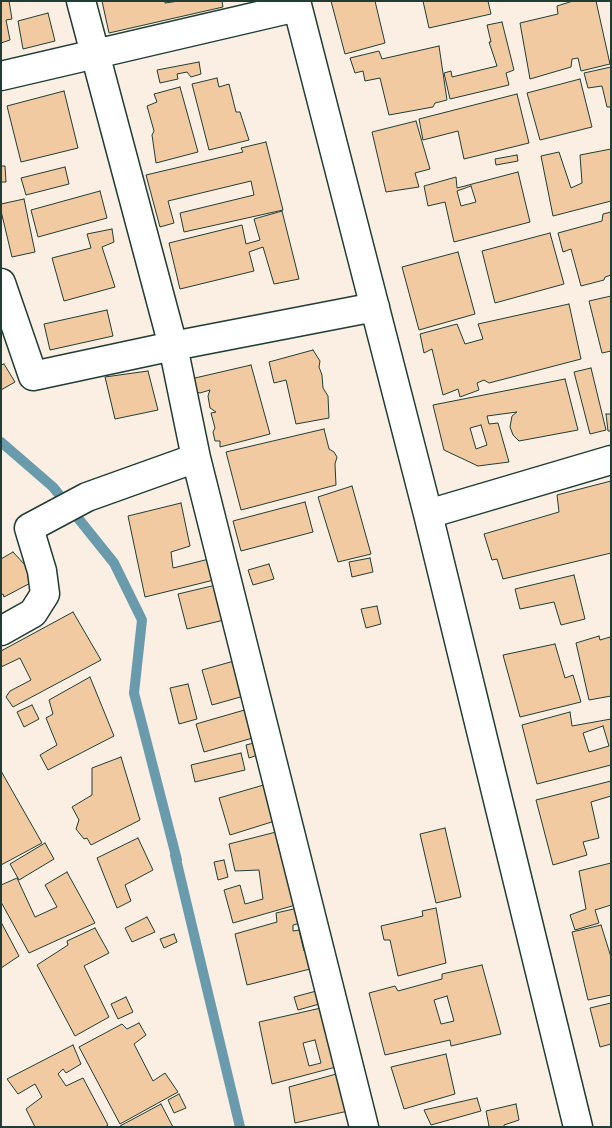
<!DOCTYPE html>
<html>
<head>
<meta charset="utf-8">
<style>
  body { margin:0 }
  #map { position:relative; width:612px; height:1128px; overflow:hidden; background:#fbefe3; font-family:Itim,sans-serif }
  canvas { display:block }
  .frame { position:absolute; inset:0; border:2px solid #1f3d34; pointer-events:none }
</style>
</head>
<body>
<div id="map">
<canvas width="612" height="1128"></canvas>
<div class="frame"></div>
</div>
<script>
const g = document.querySelector('canvas').getContext('2d');
g.lineJoin = 'round';
const toPath = rows => new Path2D(rows.map(r => 'M' + r).join(''));
function trace(path, color, width, dash) { g.strokeStyle = color; g.lineWidth = width; g.lineCap = dash ? 'butt' : 'round'; g.setLineDash(dash || []); g.stroke(path); }
function paint(path, color) { g.fillStyle = color; g.fill(path, 'evenodd'); }
trace(toPath([
  [1,442,53,487,114,563,142,620,134,693,177,860],
  [175,855,240,1127]
]), '#6a9bad', 10);
const building = toPath([
  [1,1,9,1,12,19,6,20,10,40,1,43,1,1],
  [102,1,165,1,165,3,179,1,222,1,223,7,109,33,102,1],
  [331,1,375,1,385,43,345,54,331,1],
  [423,1,488,1,491,14,429,28,423,1],
  [573,1,596,1,610,64,581,71,578,58,572,59,571,67,530,79,520,23,558,14,557,6,573,1],
  [48,13,55,41,23,49,18,21,48,13],
  [502,22,514,70,506,73,509,85,450,99,444,73,451,71,452,77,497,66,489,42,491,42,487,25,502,22],
  [439,46,447,100,435,103,433,107,389,115,380,78,365,81,363,71,355,73,350,58,379,51,382,59,439,46],
  [199,62,201,74,191,77,187,72,177,74,178,79,160,83,157,70,199,62],
  [611,67,611,107,607,107,602,86,588,88,584,73,611,67],
  [217,78,219,87,229,84,236,112,240,112,249,140,209,150,192,84,217,78],
  [580,79,592,127,540,140,527,93,580,79],
  [180,87,198,152,156,163,152,135,154,131,147,106,157,102,154,94,180,87],
  [64,91,78,148,21,162,7,106,64,91],
  [517,94,529,143,464,159,458,131,423,140,419,119,517,94],
  [416,121,430,169,415,173,419,187,386,192,372,132,416,121],
  [266,142,283,210,184,232,180,213,254,195,251,181,168,201,174,223,160,227,146,175,243,152,241,148,266,142],
  [611,149,611,201,553,216,541,156,559,152,571,188,582,183,580,155,611,149],
  [517,155,518,161,496,165,495,159,517,155],
  [1,166,5,166,6,182,1,182,1,166],
  [65,167,69,184,26,195,21,178,65,167],
  [518,172,530,222,454,242,445,202,428,206,424,186,456,177,457,188,518,172],
  [471,186,476,202,461,206,457,191,471,186],
  [100,191,107,218,38,237,31,210,100,191],
  [24,199,35,252,12,257,1,211,1,204,24,199],
  [282,211,299,279,274,284,263,247,249,252,254,271,180,289,169,243,242,225,246,244,260,240,254,219,282,211],
  [611,212,611,275,605,277,604,280,581,286,571,249,563,252,558,233,602,221,603,214,611,212],
  [112,229,114,242,102,247,115,287,64,301,52,258,91,248,87,234,112,229],
  [550,233,564,284,495,303,482,251,550,233],
  [458,252,475,314,419,330,402,267,458,252],
  [611,296,611,351,602,353,589,301,611,296],
  [569,304,581,359,489,383,484,380,477,383,479,390,460,397,458,389,443,395,432,349,424,353,420,334,457,324,465,344,483,339,478,324,569,304],
  [107,310,113,336,50,350,44,324,107,310],
  [313,350,320,361,319,367,322,375,323,388,328,396,329,418,296,424,286,380,274,383,269,362,313,350],
  [4,364,15,382,1,390,1,365,4,364],
  [251,365,270,434,220,447,220,441,215,441,213,432,215,428,211,413,216,412,210,408,208,396,210,390,200,393,196,392,191,382,195,378,251,365],
  [591,368,606,430,590,434,574,372,591,368],
  [148,371,158,410,115,419,105,377,148,371],
  [565,379,578,430,519,441,513,435,510,427,512,416,517,412,487,416,489,424,498,423,509,462,478,466,444,450,433,405,565,379],
  [481,425,487,445,476,449,470,428,481,425],
  [606,414,611,414,611,431,608,431,606,414],
  [324,429,329,449,334,452,337,457,335,464,336,485,241,510,226,452,324,429],
  [611,481,611,553,503,579,497,559,492,560,484,534,559,512,557,495,611,481],
  [352,486,371,554,338,562,318,497,352,486],
  [305,502,313,532,241,551,233,521,305,502],
  [181,503,190,546,171,552,173,568,213,558,218,579,145,597,128,516,181,503],
  [13,552,38,579,4,597,3,594,1,595,1,559,13,552],
  [370,558,373,572,352,577,349,562,370,558],
  [269,564,274,579,253,585,248,570,269,564],
  [574,575,585,619,561,625,554,602,520,609,515,589,574,575],
  [216,585,224,620,187,629,178,594,216,585],
  [377,606,381,624,366,628,361,609,377,606],
  [73,612,101,660,13,707,6,697,10,691,31,680,20,658,1,667,1,651,73,612],
  [599,636,600,640,610,637,611,640,611,696,589,700,576,643,599,636],
  [555,644,565,678,573,675,581,702,520,717,503,655,555,644],
  [234,661,244,696,212,705,202,670,234,661],
  [90,677,114,736,48,770,40,755,57,745,46,718,53,714,49,700,90,677],
  [188,684,197,719,179,724,170,688,188,684],
  [32,705,39,719,24,727,17,712,32,705],
  [248,709,256,737,204,752,196,724,248,709],
  [570,712,572,726,611,719,611,765,537,784,522,725,570,712],
  [603,726,609,746,589,752,583,733,603,726],
  [258,742,261,754,249,758,246,745,258,742],
  [241,753,245,770,195,782,191,765,241,753],
  [121,757,140,820,91,845,87,838,84,839,76,829,79,820,72,807,92,795,92,768,121,757],
  [1,771,42,843,1,865,1,771],
  [611,781,611,796,591,802,599,838,583,842,587,855,553,865,536,800,611,781],
  [267,784,278,820,230,835,219,798,267,784],
  [445,828,461,897,436,903,420,834,445,828],
  [280,831,299,904,233,923,224,890,240,885,245,904,263,899,259,870,235,871,229,844,280,831],
  [138,838,153,870,125,885,131,901,117,908,97,858,138,838],
  [45,843,54,859,19,880,10,864,45,843],
  [224,860,228,877,218,880,214,862,224,860],
  [611,863,611,905,595,910,599,923,575,930,570,915,586,909,579,871,611,863],
  [67,872,95,923,29,953,1,902,1,885,17,878,35,917,57,907,45,885,67,872],
  [298,908,301,923,293,925,293,931,299,930,304,951,307,952,310,969,247,985,235,934,277,922,276,913,298,908],
  [436,908,446,963,398,976,390,940,384,940,381,926,423,916,422,911,436,908],
  [147,917,155,932,132,942,125,928,147,917],
  [1,922,19,956,1,968,1,922],
  [601,925,611,957,611,995,588,1000,572,932,601,925],
  [95,928,109,953,84,966,109,1017,75,1036,37,965,68,945,67,941,95,928],
  [174,934,177,942,164,948,160,939,174,934],
  [482,965,501,1034,451,1046,450,1040,385,1055,369,993,395,986,398,991,442,979,442,974,482,965],
  [447,996,454,1021,441,1024,434,1000,447,996],
  [320,990,323,1003,298,1010,294,997,320,990],
  [126,997,133,1012,118,1019,111,1004,126,997],
  [611,1003,611,1044,600,1047,590,1008,611,1003],
  [321,1008,336,1067,272,1084,259,1022,321,1008],
  [315,1040,321,1063,309,1066,303,1043,315,1040],
  [139,1023,146,1035,134,1044,153,1081,165,1073,178,1092,120,1124,79,1047,122,1024,127,1029,139,1023],
  [73,1045,81,1064,66,1073,63,1069,58,1074,66,1086,83,1078,108,1125,105,1127,35,1127,26,1109,42,1097,35,1084,18,1094,7,1079,73,1045],
  [446,1054,455,1094,404,1109,391,1067,446,1054],
  [340,1073,348,1111,295,1123,289,1087,340,1073],
  [179,1094,186,1108,174,1113,168,1100,179,1094],
  [477,1098,481,1111,431,1125,424,1110,477,1098],
  [161,1104,173,1127,121,1127,120,1126,161,1104],
  [516,1104,519,1120,504,1125,504,1127,486,1127,489,1126,486,1111,516,1104]
]);
paint(building, '#f2caa2');
trace(building, '#1f3d34', 1);
const minor = toPath([
  [81,1,173,346,196,458,364,1127],
  [296,1,428,514,578,1127],
  [1,76,297,7],
  [1,283,33,376,173,346,375,307],
  [428,514,611,460],
  [1,631,33,613,45,594,42,571,29,528,87,497,196,458]
]);
trace(minor, '#1f3d34', 31);
trace(minor, '#fff', 28);
</script>
</body>
</html>
